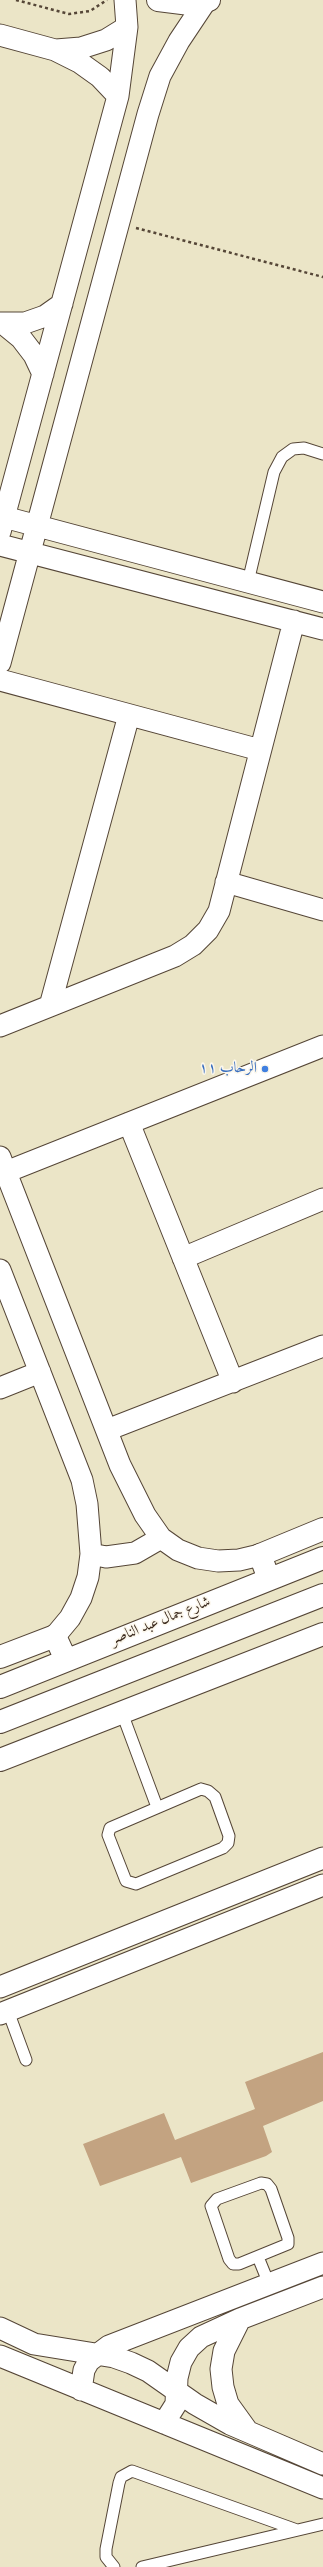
<!DOCTYPE html>
<html>
<head>
<meta charset="utf-8">
<style>
  body { margin:0 }
  canvas { display:block; background:#ebe5c7 }
</style>
</head>
<body>
<canvas width="323" height="2567"></canvas>
<script>
const g = document.querySelector('canvas').getContext('2d');
g.lineJoin = 'round';
function paint(path, color) { g.fillStyle = color; g.fill(path, 'evenodd'); }
const toPath = rows => new Path2D(rows.map(r => 'M' + r).join(''));
function trace(path, color, width, dash) { g.strokeStyle = color; g.lineWidth = width; g.lineCap = dash ? 'butt' : 'round'; g.setLineDash(dash || []); g.stroke(path); }
function write(font, color, halo, rows, align = 'center') {
  g.font = font + ' "Sorts Mill Goudy",Amiri,serif'; g.lineWidth = 3; g.setLineDash([]); g.textBaseline = 'middle'; g.strokeStyle = halo; g.fillStyle = color; for (const [text, x, y, turn = 0] of rows) {
    g.save(); g.translate(x, y); g.rotate((+turn || 0) * Math.PI / 180); g.textAlign = isNaN(turn) ? turn : align; if (halo) g.strokeText(text, 0, 0); g.fillText(text, 0, 0); g.restore();
  }
}
paint(toPath([
  [323,2052,323,2101,263,2126,272,2152,266,2156,191,2183,181,2157,100,2186,83,2144,164,2113,175,2140,255,2109,245,2082]
]), '#c3a381');
const service = toPath([
  [248,582,274,472,282,457,293,449,304,448,323,454],
  [122,1713,157,1807],
  [201,1789,208,1791,215,1797,229,1836,228,1843,223,1848,136,1884,126,1881,108,1835,110,1828,201,1789],
  [8,2011,26,2060],
  [261,2183,267,2184,271,2189,288,2238,288,2244,239,2264,233,2264,229,2259,211,2206,217,2199,261,2183],
  [258,2257,269,2284],
  [114,2567,106,2557,106,2549,119,2483,121,2477,132,2471,297,2530],
  [142,2567,323,2524]
]);
const minor = toPath([
  [0,35,55,50,79,62,100,77,118,96],
  [56,50,81,48,106,40,127,27],
  [0,323,25,323,45,316,62,304],
  [5,325,21,338,34,355,43,374],
  [4,517,323,602],
  [0,532,118,96,127,27,125,0],
  [0,545,323,629],
  [0,663,148,114,160,76,179,41,205,2],
  [0,680,260,750],
  [226,882,323,910],
  [50,1006,129,715],
  [0,1026,175,956,193,945,208,930,219,911,294,621],
  [129,1123,233,1382],
  [0,1157,120,1465,145,1515,161,1538,178,1550,198,1558,218,1561,239,1560,260,1555],
  [6,1172,323,1046],
  [183,1258,323,1199],
  [0,1270,82,1480,87,1504,91,1554,88,1577,81,1598,70,1618,55,1636],
  [0,1388,40,1372],
  [107,1430,323,1346],
  [91,1554,106,1557,135,1553,161,1538],
  [0,1987,323,1858],
  [0,2014,323,1885],
  [240,2319,224,2351,221,2369,223,2387,228,2404,246,2429],
  [0,2328,34,2344,114,2357,131,2363,148,2371,195,2404,230,2424,323,2464],
  [0,2356,323,2488],
  [81,2390,84,2370,89,2361,109,2346,323,2263],
  [164,2423,176,2404,177,2378,181,2362,189,2348,201,2337,240,2319,323,2287]
]);
const tertiary = toPath([
  [158,0,190,4,209,0],
  [260,1555,323,1529],
  [0,1657,55,1636],
  [0,1760,323,1634]
]);
const secondary = toPath([
  [260,1555,269,1579],
  [55,1636,66,1660],
  [0,1687,323,1558],
  [0,1722,323,1595]
]);
trace(service, '#554637', 13);
trace(minor, '#554637', 23);
trace(tertiary, '#554637', 24);
trace(secondary, '#554637', 24);
trace(toPath([
  [16,0,69,14,90,11,107,0],
  [136,228,323,277]
]), '#554637', 2.5, [3, 3]);
trace(service, '#fff', 11);
trace(minor, '#fff', 21);
trace(tertiary, '#fff', 22);
trace(secondary, '#fff', 22);
for (const [x, y, r, color] of [
  [265,1069,4,"#3f7fe0"]
]) { const dot = new Path2D(); dot.arc(x, y, r, 0, 2 * Math.PI); g.fillStyle = color; g.fill(dot); trace(dot, '#fbf7ec', 1.5); }
write('15px', '#366cbe', '#fbf7ec', [
  ["الرحاب ١١",257,1069]
], 'right');
write('15px', '#3b2a1e', '#fbf7ec', [
  ["شارع جمال عبد الناصر",161,1622,-22]
]);
</script>
</body>
</html>
